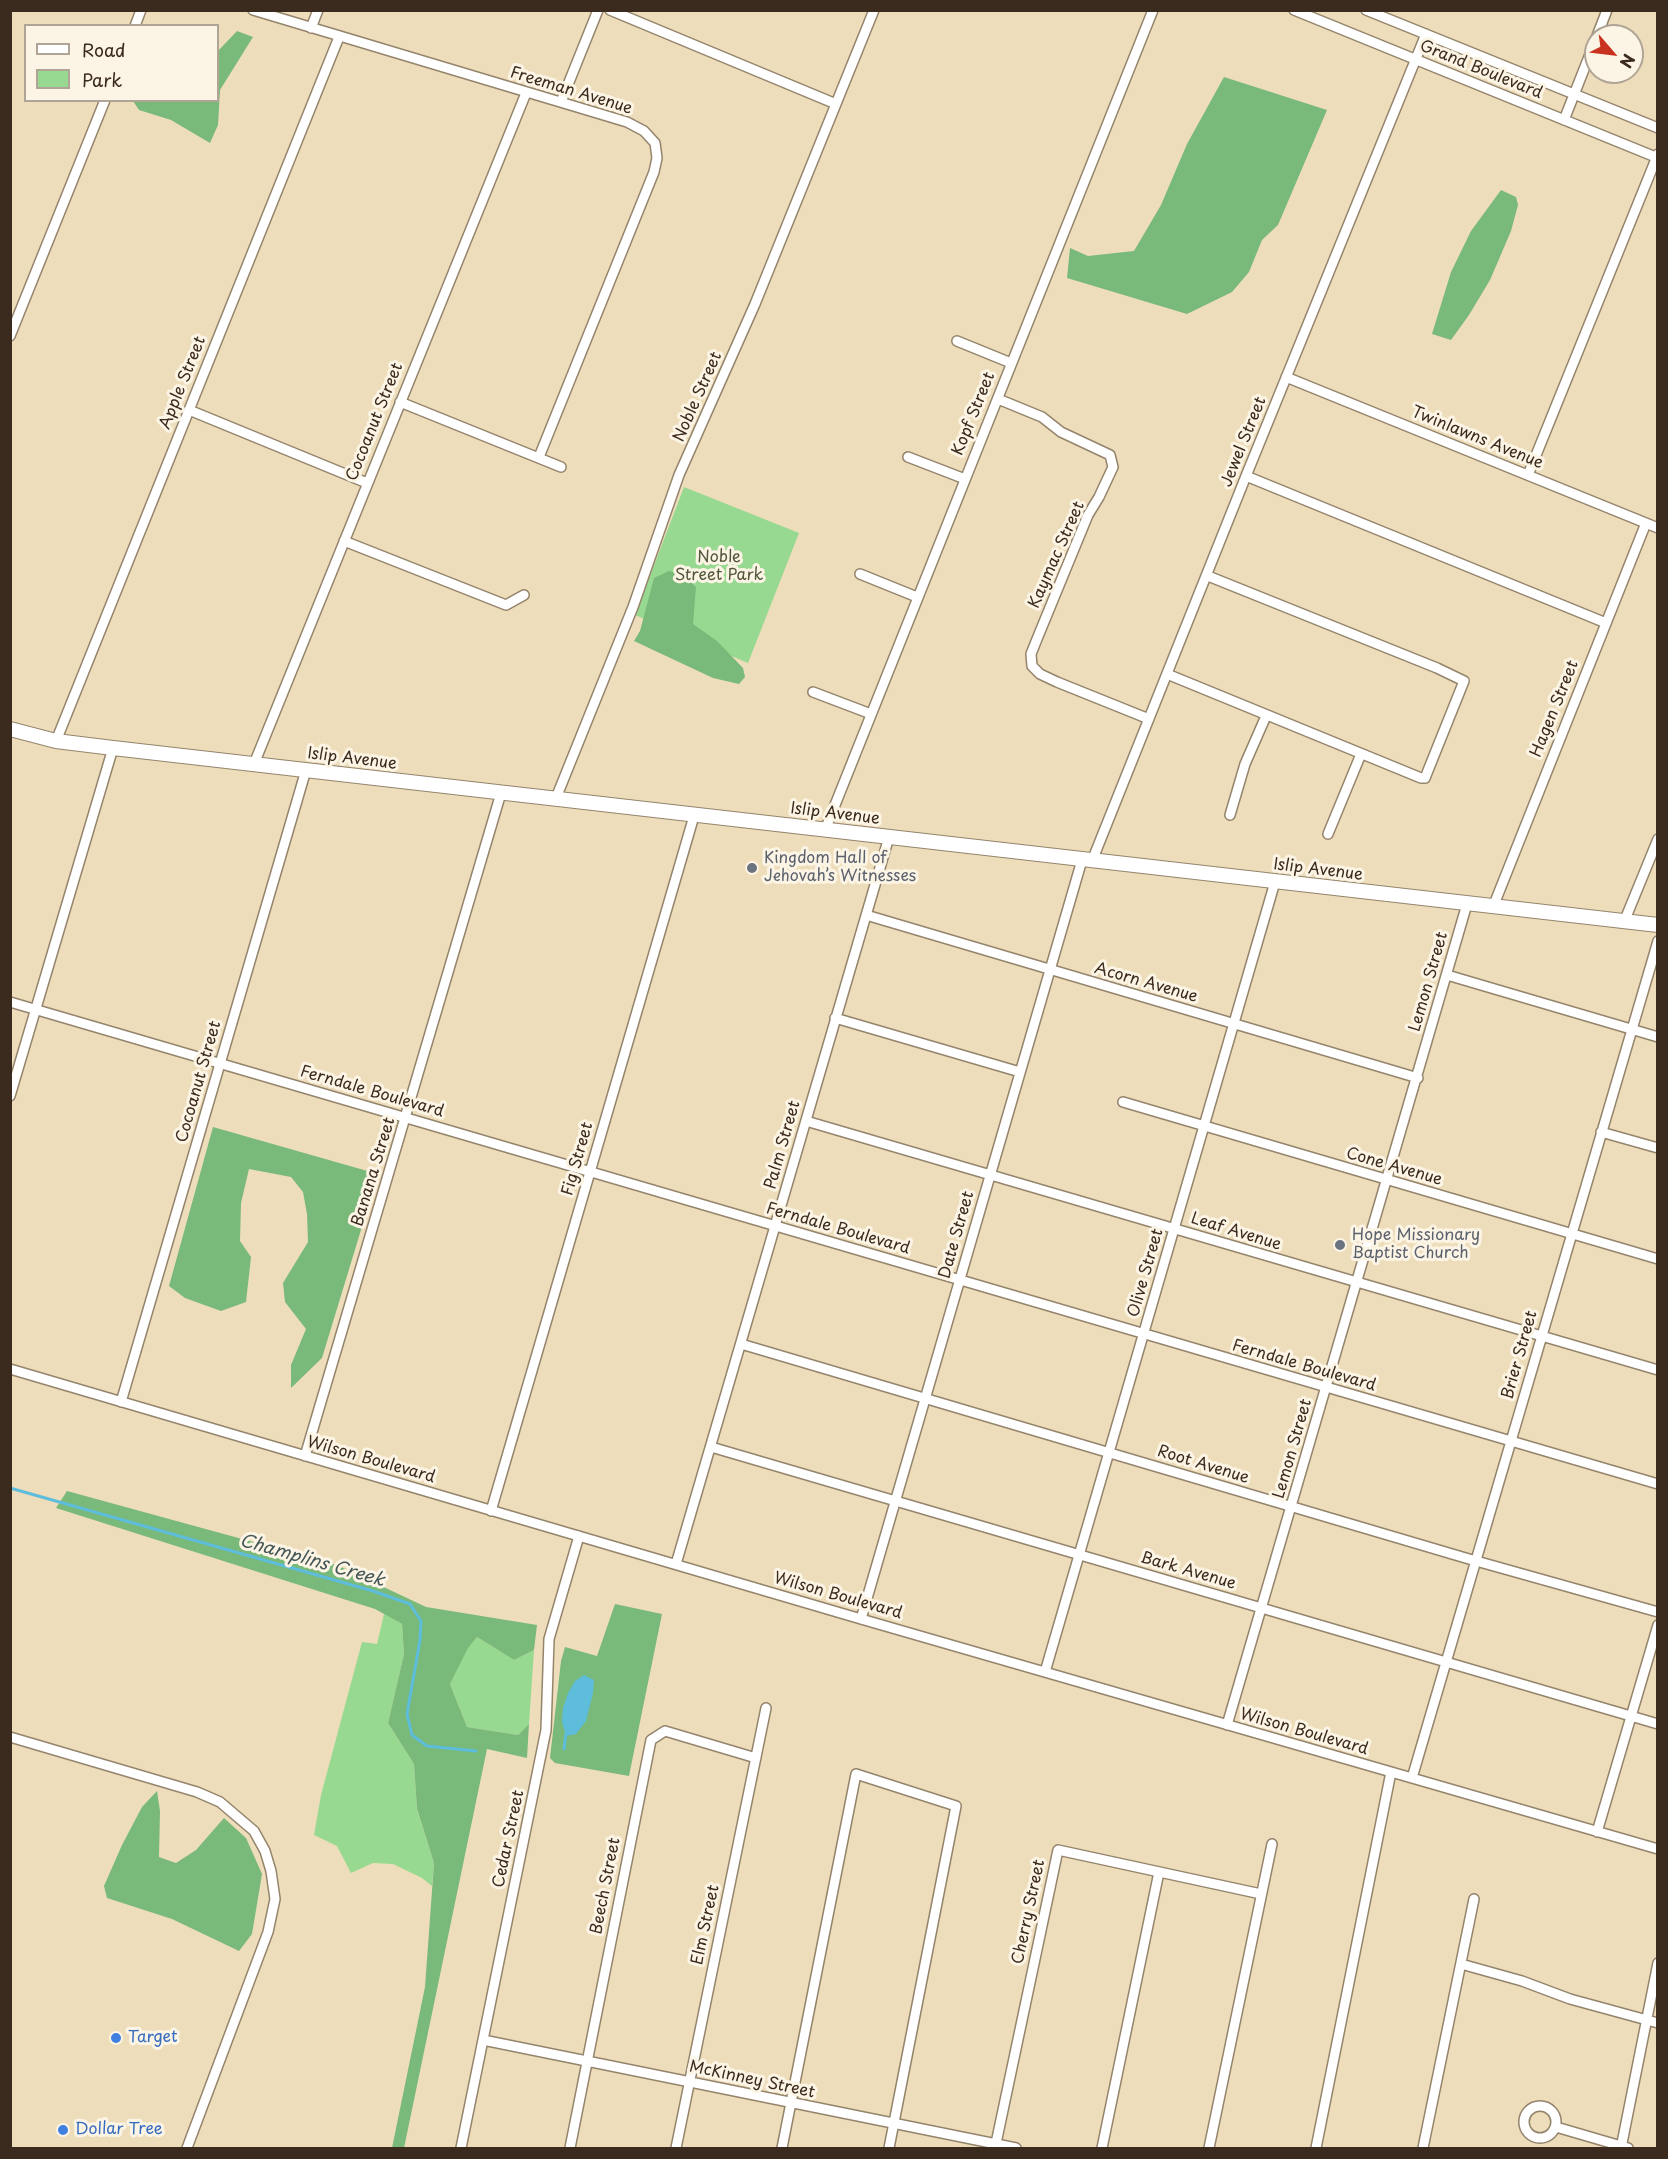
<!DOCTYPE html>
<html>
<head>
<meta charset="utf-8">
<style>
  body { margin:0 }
  #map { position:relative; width:1668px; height:2159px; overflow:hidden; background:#edb; font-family:"Playpen Sans",sans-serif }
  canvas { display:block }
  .frame { position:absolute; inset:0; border:12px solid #3b2a1e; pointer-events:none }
  .legend { position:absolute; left:24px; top:24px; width:195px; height:78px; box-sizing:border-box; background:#fcf5e5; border:2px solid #afa495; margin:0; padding:8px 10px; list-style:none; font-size:18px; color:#3b2a1e }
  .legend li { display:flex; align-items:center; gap:12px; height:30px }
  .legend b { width:30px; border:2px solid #afa495 }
  .north { position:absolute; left:1584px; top:24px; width:60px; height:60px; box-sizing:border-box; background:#fcf5e5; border:2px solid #afa495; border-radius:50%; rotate:118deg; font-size:16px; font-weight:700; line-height:24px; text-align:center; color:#3b2a1e }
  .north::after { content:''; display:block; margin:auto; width:21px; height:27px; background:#c8321e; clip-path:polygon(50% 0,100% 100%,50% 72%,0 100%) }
</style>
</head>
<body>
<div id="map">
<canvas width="1668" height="2159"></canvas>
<div class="frame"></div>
<ul class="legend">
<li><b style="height:8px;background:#fff"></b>Road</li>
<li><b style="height:16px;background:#97d990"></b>Park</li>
</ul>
<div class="north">N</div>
</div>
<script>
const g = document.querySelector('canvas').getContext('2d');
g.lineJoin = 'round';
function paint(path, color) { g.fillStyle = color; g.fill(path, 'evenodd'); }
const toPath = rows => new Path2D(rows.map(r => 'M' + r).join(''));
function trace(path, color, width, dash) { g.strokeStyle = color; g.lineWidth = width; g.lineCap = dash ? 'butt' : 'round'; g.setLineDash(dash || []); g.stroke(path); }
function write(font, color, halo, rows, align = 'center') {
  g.font = font + ' "Playpen Sans",sans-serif'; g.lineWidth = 6; g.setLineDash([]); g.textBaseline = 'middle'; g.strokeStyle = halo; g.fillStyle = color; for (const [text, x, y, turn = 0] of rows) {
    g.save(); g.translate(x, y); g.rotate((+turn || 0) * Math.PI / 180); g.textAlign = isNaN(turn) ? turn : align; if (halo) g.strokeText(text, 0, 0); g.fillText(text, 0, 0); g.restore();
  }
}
paint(toPath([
  [684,487,799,533,748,663,635,615],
  [384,1614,402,1624,404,1654,388,1723,414,1764,417,1810,434,1863,432,1886,422,1878,393,1864,373,1863,351,1873,337,1846,314,1835,321,1795,362,1642,377,1644],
  [477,1637,514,1660,534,1650,529,1724,518,1735,467,1727,450,1684,468,1647]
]), '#97d990');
paint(toPath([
  [237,31,253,37,220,90,218,125,210,143,171,120,139,110,133,101,218,100,218,51],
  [1224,77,1327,110,1278,225,1262,240,1249,272,1232,292,1187,314,1067,278,1070,248,1088,256,1134,251,1161,205,1187,144],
  [1501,190,1516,197,1518,205,1511,231,1490,280,1469,315,1451,340,1432,334,1451,272,1471,231],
  [669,571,683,575,696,587,693,624,717,641,743,668,745,677,739,684,713,678,634,641,640,631,654,578],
  [213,1127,378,1174,322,1358,291,1388,291,1365,306,1329,285,1302,283,1283,308,1242,307,1214,303,1192,291,1177,249,1169,241,1203,240,1241,251,1257,246,1302,221,1311,185,1298,169,1286],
  [67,1491,337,1565,426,1607,537,1625,534,1650,514,1660,477,1637,468,1648,450,1684,467,1727,518,1735,529,1724,527,1758,487,1749,404,2148,392,2148,425,1987,434,1863,417,1809,414,1764,388,1723,404,1654,402,1624,375,1609,56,1508],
  [615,1604,662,1614,629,1776,555,1763,550,1758,561,1661,565,1647,597,1656],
  [157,1791,160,1811,159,1857,176,1863,196,1850,224,1818,246,1838,262,1874,252,1934,239,1951,172,1919,107,1898,104,1886,122,1845,142,1807]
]), '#79b97a');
paint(toPath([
  [584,1675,594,1680,593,1693,586,1721,576,1734,566,1736,562,1722,563,1708,568,1693,575,1681]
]), '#5dbddb');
trace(toPath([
  [10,1488,373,1591,410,1604,421,1621,420,1640,407,1714,412,1735,427,1746,476,1751],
  [564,1749,566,1733]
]), '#5dbddb', 3);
const street = toPath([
  [253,10,627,122,644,131,655,143,657,158,654,172,539,457],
  [610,10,836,104],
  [1294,10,1658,158],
  [1366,10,1658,128],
  [135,26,141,10],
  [311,28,318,10],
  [1597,36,1607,10],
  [561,102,598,10],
  [1564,120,1596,39],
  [10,336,105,100],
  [957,341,1011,363],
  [1286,377,1658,528],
  [998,399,1042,417,1061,432,1110,455,1113,467,1099,497,1088,515,1037,639,1031,654,1032,666,1040,674,1057,682,1149,719],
  [400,402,561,467],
  [189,410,367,483],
  [908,457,965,479],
  [1528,475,1658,154],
  [1246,476,1606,623],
  [344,541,506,605,524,595],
  [860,574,917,597],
  [1167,674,1421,778,1425,778,1464,681,1437,668,1208,576],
  [813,692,871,714],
  [56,741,339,37],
  [254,764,526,93],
  [556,798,633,607,679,475,755,304,874,10],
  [1230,815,1245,764,1266,716],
  [825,830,1153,10],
  [1328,834,1361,754],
  [1092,861,1246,476,1426,34],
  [1493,907,1646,523],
  [866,915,1418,1078],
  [1624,922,1658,839],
  [1447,975,1658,1037],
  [10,1002,1658,1484],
  [835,1018,1020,1072],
  [10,1096,113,748],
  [1123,1102,1658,1259],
  [806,1121,1658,1370],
  [1601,1132,1658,1148],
  [741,1344,1469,1559,1658,1612],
  [10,1369,861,1619,1658,1849],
  [121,1402,306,770],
  [711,1447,1658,1724],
  [305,1456,501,793],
  [491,1511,694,816],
  [676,1564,889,837],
  [861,1619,1082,860],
  [1045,1672,1275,882],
  [1227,1725,1467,904],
  [10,1737,197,1792,220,1802,254,1831,265,1851,271,1871,275,1899,268,1932,187,2148],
  [1412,1778,1658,941],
  [1597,1832,1658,1625],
  [1461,1964,1522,1981,1570,1999,1658,2023],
  [483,2040,1016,2148],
  '1524 2122a16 16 0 1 1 32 0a16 16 0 1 1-32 0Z',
  [1556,2127,1628,2148],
  [461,2148,546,1730,549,1639,579,1536],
  [570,2148,651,1740,665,1731,756,1758],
  [676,2148,766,1708],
  [782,2148,856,1774,956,1806,889,2148],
  [995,2148,1058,1850,1261,1894],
  [1102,2148,1159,1872],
  [1209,2148,1272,1844],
  [1316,2148,1391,1772],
  [1423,2148,1474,1899],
  [1621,2148,1658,1963]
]);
const primary = toPath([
  [10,729,56,741,113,748,1658,925]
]);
trace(street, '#94846c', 12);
trace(primary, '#94846c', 16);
trace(street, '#fff', 9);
trace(primary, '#fff', 14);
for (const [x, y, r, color] of [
  [752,868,6,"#6b7280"],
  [1340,1245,6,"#6b7280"],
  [116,2038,6,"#3f7fe0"],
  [63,2130,6,"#3f7fe0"]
]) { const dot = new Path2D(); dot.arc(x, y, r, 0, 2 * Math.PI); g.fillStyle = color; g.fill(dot); trace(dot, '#fcf5e5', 2); }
write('16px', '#3b2a1e', '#fcf5e5', [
  ["Grand Boulevard",1481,70,22],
  ["Freeman Avenue",571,91,17],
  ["Apple Street",183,383,-68],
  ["Noble Street",698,397,-66],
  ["Kopf Street",974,414,-68],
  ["Cocoanut Street",375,422,-68],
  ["Twinlawns Avenue",1477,438,22],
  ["Jewel Street",1244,442,-68],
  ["Kaymac Street",1057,555,-66],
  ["Hagen Street",1555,709,-68],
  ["Islip Avenue",352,759,7],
  ["Islip Avenue",835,814,7],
  ["Islip Avenue",1318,870,7],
  ["Lemon Street",1429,982,-74],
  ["Acorn Avenue",1146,983,16],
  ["Cocoanut Street",199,1082,-74],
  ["Ferndale Boulevard",372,1092,16],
  ["Palm Street",783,1145,-74],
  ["Fig Street",578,1159,-74],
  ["Cone Avenue",1394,1167,16],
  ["Banana Street",374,1172,-73],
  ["Ferndale Boulevard",838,1229,16],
  ["Leaf Avenue",1236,1232,17],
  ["Date Street",957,1235,-74],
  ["Olive Street",1146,1273,-74],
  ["Brier Street",1520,1355,-74],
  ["Ferndale Boulevard",1304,1366,16],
  ["Lemon Street",1293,1449,-74],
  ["Wilson Boulevard",371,1460,16],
  ["Root Avenue",1203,1465,17],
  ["Bark Avenue",1188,1571,16],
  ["Wilson Boulevard",838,1596,16],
  ["Wilson Boulevard",1304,1732,16],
  ["Cedar Street",509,1839,-78],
  ["Beech Street",606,1886,-79],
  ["Cherry Street",1029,1912,-78],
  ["Elm Street",706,1925,-78],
  ["McKinney Street",752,2080,12]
]);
write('16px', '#52563a', '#fcf5e5', [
  ["Noble",719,558],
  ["Street Park",719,576]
]);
write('16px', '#5b616d', '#fcf5e5', [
  ["Kingdom Hall of",764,859],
  ["Jehovah’s Witnesses",764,877],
  ["Hope Missionary",1352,1236],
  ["Baptist Church",1352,1254]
], 'left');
write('16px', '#366cbe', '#fcf5e5', [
  ["Target",128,2038],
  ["Dollar Tree",75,2130]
], 'left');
write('italic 18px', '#455657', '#fcf5e5', [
  ["Champlins Creek",312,1561,16]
]);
</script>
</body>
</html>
